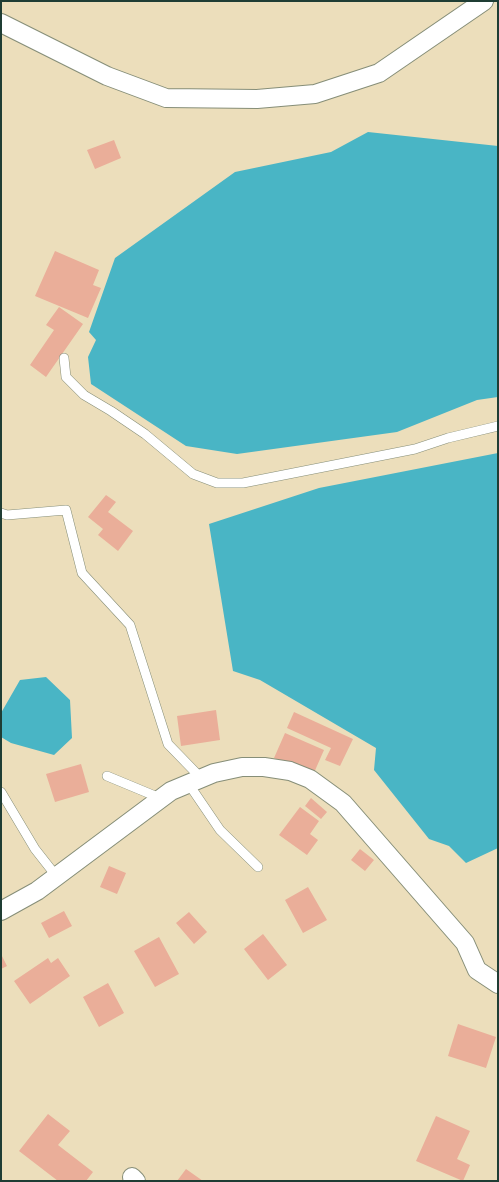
<!DOCTYPE html>
<html>
<head>
<meta charset="utf-8">
<style>
  body { margin:0 }
  #map { position:relative; width:499px; height:1182px; overflow:hidden; background:#ecdebb; font-family:"Old Standard TT",serif }
  canvas { display:block }
  .frame { position:absolute; inset:0; border:2px solid #1f3d34; pointer-events:none }
</style>
</head>
<body>
<div id="map">
<canvas width="499" height="1182"></canvas>
<div class="frame"></div>
</div>
<script>
const g = document.querySelector('canvas').getContext('2d');
g.lineJoin = 'round';
function paint(path, color) { g.fillStyle = color; g.fill(path, 'evenodd'); }
const toPath = rows => new Path2D(rows.map(r => 'M' + r).join(''));
function trace(path, color, width, dash) { g.strokeStyle = color; g.lineWidth = width; g.lineCap = dash ? 'butt' : 'round'; g.setLineDash(dash || []); g.stroke(path); }
paint(toPath([
  [368,132,498,146,498,397,477,400,397,432,237,454,186,446,91,384,88,357,96,340,89,332,115,258,235,172,331,152],
  [498,453,498,848,466,863,449,846,429,839,374,770,376,748,260,680,233,671,209,524,319,488],
  [46,677,70,700,72,738,54,755,11,743,1,737,1,713,20,680]
]), '#49b5c5');
paint(toPath([
  [114,140,121,158,95,169,87,150],
  [55,251,99,270,93,285,101,288,88,318,35,296],
  [59,307,83,324,46,377,30,365,54,330,46,325],
  [106,495,116,502,108,512,133,531,118,551,98,535,103,529,88,517],
  [216,710,220,740,181,746,177,716],
  [294,712,353,739,340,766,325,760,331,748,287,728],
  [285,733,324,750,313,775,274,758],
  [81,764,89,792,55,802,46,774],
  [311,798,327,812,321,819,305,806],
  [300,807,319,821,310,834,318,840,307,855,279,835],
  [360,849,374,860,365,871,351,860],
  [109,866,126,873,117,894,100,887],
  [308,887,327,920,303,933,285,900],
  [64,911,72,926,49,938,41,923],
  [189,912,207,932,194,944,176,923],
  [263,934,287,965,268,980,244,949],
  [159,937,179,974,155,987,134,951],
  [1,954,7,966,1,969],
  [48,958,51,963,58,958,70,976,30,1004,14,981],
  [108,983,124,1013,99,1027,83,997],
  [458,1024,496,1037,486,1068,448,1056],
  [48,1114,70,1131,58,1145,93,1172,86,1181,58,1181,19,1151],
  [436,1116,470,1131,457,1159,470,1165,463,1181,416,1161],
  [186,1169,203,1181,177,1181]
]), '#eaae99');
const lane = toPath([
  [64,358,66,377,84,395,111,411,145,434,193,474,217,483,243,483,415,449,448,438,498,426],
  [1,513,7,515,66,510,82,573,130,625,168,744,201,778],
  [107,776,160,798],
  [188,783,220,830,258,867],
  [1,792,35,849,57,877]
]);
const street = toPath([
  [1,23,107,76,166,98,257,99,315,94,379,73,484,1],
  [1,911,37,891,171,791,214,773,242,767,264,767,290,771,310,779,343,803,465,943,477,970,498,984],
  [132,1177,136,1181]
]);
trace(lane, '#868e78', 10);
trace(street, '#868e78', 20);
trace(lane, '#fff', 9);
trace(street, '#fff', 18);
</script>
</body>
</html>
